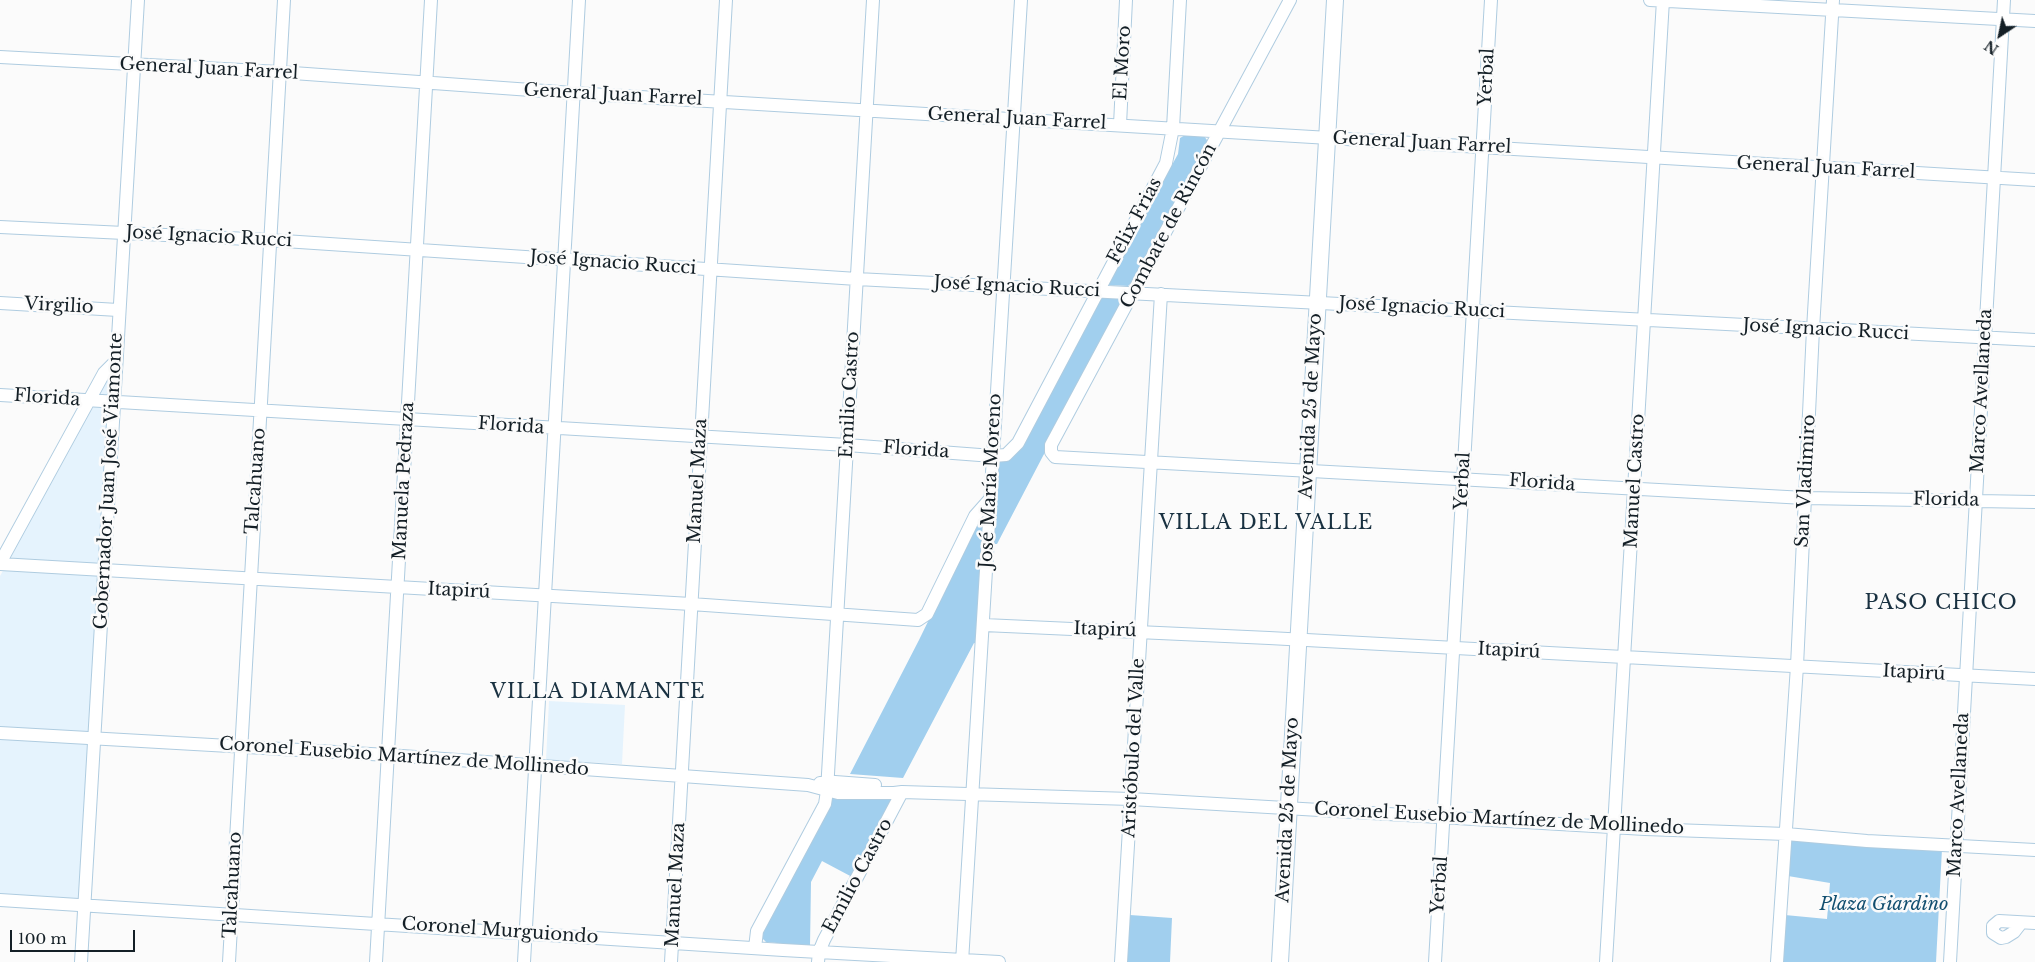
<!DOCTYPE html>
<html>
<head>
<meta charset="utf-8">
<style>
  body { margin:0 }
  #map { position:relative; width:2035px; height:962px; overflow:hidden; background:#fbfbfb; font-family:"Libre Baskerville",serif }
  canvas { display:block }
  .north { position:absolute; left:1975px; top:10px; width:50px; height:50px; -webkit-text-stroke:4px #fbfbfb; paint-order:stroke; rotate:214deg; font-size:14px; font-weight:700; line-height:20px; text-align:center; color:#141f26 }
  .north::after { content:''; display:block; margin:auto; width:18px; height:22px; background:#141f26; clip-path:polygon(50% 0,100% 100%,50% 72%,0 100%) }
  .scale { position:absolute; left:10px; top:930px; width:125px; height:22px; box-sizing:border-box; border:2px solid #141f26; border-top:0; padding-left:6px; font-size:15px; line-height:18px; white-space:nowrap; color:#141f26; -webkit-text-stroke:4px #fbfbfb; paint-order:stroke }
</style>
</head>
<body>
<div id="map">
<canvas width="2035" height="962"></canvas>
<div class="north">N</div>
<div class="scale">100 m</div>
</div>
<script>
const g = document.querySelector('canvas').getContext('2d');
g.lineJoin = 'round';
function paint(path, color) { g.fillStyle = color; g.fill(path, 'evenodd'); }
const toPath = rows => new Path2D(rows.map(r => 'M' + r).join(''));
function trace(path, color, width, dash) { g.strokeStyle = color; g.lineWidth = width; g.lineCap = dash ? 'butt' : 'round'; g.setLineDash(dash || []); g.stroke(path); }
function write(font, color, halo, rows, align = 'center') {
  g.font = font + ' "Libre Baskerville",serif'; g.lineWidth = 5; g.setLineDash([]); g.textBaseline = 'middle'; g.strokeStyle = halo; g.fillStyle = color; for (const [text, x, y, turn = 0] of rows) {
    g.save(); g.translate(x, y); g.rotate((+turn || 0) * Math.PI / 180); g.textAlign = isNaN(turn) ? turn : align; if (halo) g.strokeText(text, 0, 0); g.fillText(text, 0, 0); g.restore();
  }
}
paint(toPath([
  [110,373,87,902,0,895,0,576],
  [549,701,625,705,622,764,546,760]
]), '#e5f3fd');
paint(toPath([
  [1187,134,1204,136,1207,140,1206,146,1132,282,1128,286,1109,285,1108,281,1178,154,1180,138],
  [1103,297,1124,297,1124,301,997,544,992,544,997,466,1098,300],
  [979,517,985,517,978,644,974,643,903,778,850,774,919,640],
  [832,795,897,797,854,878,822,861,811,882,810,946,766,942,762,938,761,929],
  [1790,840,1942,849,1936,962,1783,962,1785,915,1827,919,1830,883,1788,876],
  [1130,915,1172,918,1170,962,1127,962]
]), '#a1cfee');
const minor = toPath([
  [1290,0,1051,445,1051,452,1055,457,1805,498,2035,502],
  [1650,0,2035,21],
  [0,57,279,72,573,93,2035,180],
  [1120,125,1126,0],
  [0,227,269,240,857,279,2035,340],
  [0,303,118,310],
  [0,395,847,445,993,456,1006,455,1018,443,1166,163,1173,128,1180,0],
  [0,563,104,373,116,361],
  [0,564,691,604,918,620,927,614,975,516,990,499],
  [984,625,1269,638,2035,679],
  [0,733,388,755,808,785,838,793,894,793,902,792,1131,799,1645,829,1786,834,1867,841,2035,850],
  [820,783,835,782,875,785],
  [0,900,783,950,999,962],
  [2021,923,2014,932,2006,937,2001,938,1993,933,1993,926,1999,921,2035,923],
  [755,948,757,931,825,804,827,791,873,0],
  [81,962,138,0],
  [229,962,284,0],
  [376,962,431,0],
  [524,962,579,0],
  [671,962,726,0],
  [818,962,819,952,824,940,902,792],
  [962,962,1021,0],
  [1121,962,1161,294],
  [1435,962,1491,0],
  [1606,962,1663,0],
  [1777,962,1797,666,1813,329,1833,0],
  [1950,962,2004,0]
]);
const major = toPath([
  [1280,962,1335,0]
]);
trace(minor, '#afcce0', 14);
trace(major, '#afcce0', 18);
trace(minor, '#fff', 12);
trace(major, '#fff', 16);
write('18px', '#141f26', '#fbfbfb', [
  ["El Moro",1123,63,-87],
  ["General Juan Farrel",209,69,3],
  ["Yerbal",1487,77,-87],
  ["General Juan Farrel",613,95,3],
  ["General Juan Farrel",1017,119,3],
  ["General Juan Farrel",1422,143,3],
  ["General Juan Farrel",1826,168,3],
  ["Félix Frias",1135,221,-62],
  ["Combate de Rincón",1169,226,-62],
  ["José Ignacio Rucci",209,237,3],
  ["José Ignacio Rucci",613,263,4],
  ["José Ignacio Rucci",1017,287,3],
  ["Virgilio",59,306,3],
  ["José Ignacio Rucci",1422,308,3],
  ["José Ignacio Rucci",1826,330,3],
  ["Marco Avellaneda",1982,391,-87],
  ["Emilio Castro",850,395,-87],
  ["Florida",47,398,4],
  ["Avenida 25 de Mayo",1311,406,-87],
  ["Florida",511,426,4],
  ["Florida",916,450,4],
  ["Gobernador Juan José Viamonte",109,481,-87],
  ["Talcahuano",256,481,-86],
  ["Manuela Pedraza",404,481,-87],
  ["Manuel Maza",698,481,-87],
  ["José María Moreno",991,481,-87],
  ["Yerbal",1463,481,-87],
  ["Manuel Castro",1635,481,-87],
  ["San Vladimiro",1806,481,-87],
  ["Florida",1542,483,4],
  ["Florida",1946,500,1],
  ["Itapirú",459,591,3],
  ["Itapirú",1105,630,2],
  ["Itapirú",1509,651,3],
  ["Itapirú",1914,673,3],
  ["Aristóbulo del Valle",1134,748,-87],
  ["Coronel Eusebio Martínez de Mollinedo",404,757,4],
  ["Marco Avellaneda",1959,795,-87],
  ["Avenida 25 de Mayo",1288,810,-87],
  ["Coronel Eusebio Martínez de Mollinedo",1499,819,3],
  ["Emilio Castro",858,876,-62],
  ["Talcahuano",233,885,-87],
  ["Manuel Maza",676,885,-87],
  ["Yerbal",1440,885,-86],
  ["Coronel Murguiondo",500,931,4]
]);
write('italic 18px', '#124f70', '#fbfbfb', [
  ["Plaza Giardino",1884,905]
]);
g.letterSpacing = '1px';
write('20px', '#193141', '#fbfbfb', [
  ["VILLA DEL VALLE",1266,523],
  ["PASO CHICO",1941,603],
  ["VILLA DIAMANTE",598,692]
]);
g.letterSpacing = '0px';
</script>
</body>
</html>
